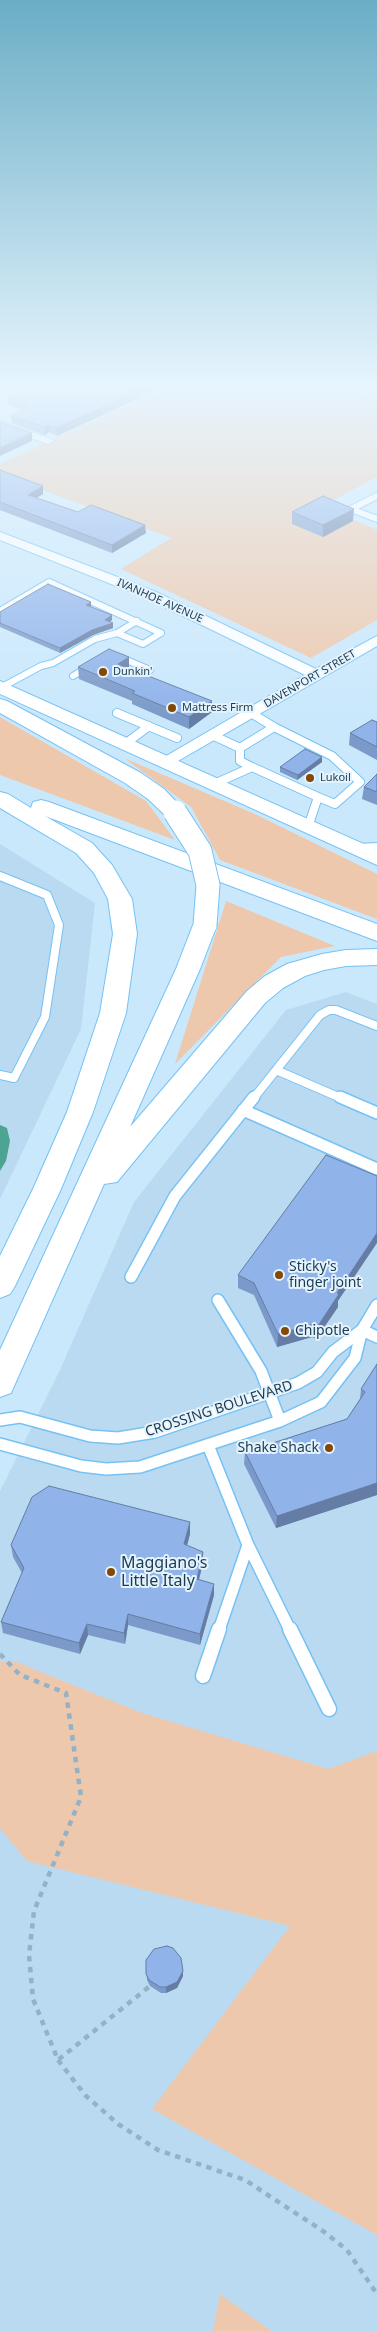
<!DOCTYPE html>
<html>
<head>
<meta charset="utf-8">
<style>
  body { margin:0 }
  canvas { display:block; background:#cae8fc }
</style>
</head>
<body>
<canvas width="377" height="2331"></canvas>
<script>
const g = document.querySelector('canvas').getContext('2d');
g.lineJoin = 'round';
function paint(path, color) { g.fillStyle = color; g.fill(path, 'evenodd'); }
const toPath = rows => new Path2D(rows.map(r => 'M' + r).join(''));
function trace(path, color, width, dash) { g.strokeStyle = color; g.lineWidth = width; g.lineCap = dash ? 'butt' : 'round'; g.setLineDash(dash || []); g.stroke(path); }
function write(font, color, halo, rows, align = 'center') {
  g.font = font + ' "Noto Sans",sans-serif'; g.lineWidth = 4; g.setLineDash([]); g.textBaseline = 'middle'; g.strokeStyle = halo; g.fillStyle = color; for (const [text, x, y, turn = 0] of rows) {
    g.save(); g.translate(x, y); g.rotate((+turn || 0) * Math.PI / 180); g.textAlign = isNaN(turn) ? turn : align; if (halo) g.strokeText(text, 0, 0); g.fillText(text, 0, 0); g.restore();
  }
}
paint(toPath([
  [0,844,95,903,81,1029,0,1199],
  [346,992,377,1004,377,2331,0,2331,0,1491,59,1372,134,1202,286,1010]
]), '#badaf1');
paint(toPath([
  [162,389,377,389,377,477,322,506,377,530,377,620,311,658,121,569,171,538,0,474,0,464],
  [0,717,146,801,175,840,0,775],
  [124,758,257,815,377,874,377,919,220,860,191,807],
  [226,901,335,946,281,957,175,1064],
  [14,1661,142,1713,328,1769,377,1751,377,2235,152,2109,290,1926,27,1861,0,1828,0,1662],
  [220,2294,271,2331,213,2331]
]), '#eec8ac');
paint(toPath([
  [0,1125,7,1128,10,1141,6,1161,0,1171]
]), '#4ea493');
const serviceFar3 = toPath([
  [359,389,364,391,366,389],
  [377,496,351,509,377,519],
  [0,611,49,582,161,633,143,644,117,633,95,639,53,663,41,666,2,687],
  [117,633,137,621],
  [117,656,150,670],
  [73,676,88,667]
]);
const serviceFar2 = toPath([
  [117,713,177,738],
  [274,727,332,756,360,782,335,804,318,797],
  [212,735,240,748,240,761,252,767],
  [125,744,149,726],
  [240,748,274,727,251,713],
  [214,784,252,767,318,797,308,827],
  [358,848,377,847],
  [0,876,47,895,59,925,45,1017,14,1078,0,1075],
  [276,1070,343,1099],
  [253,1099,320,1015,329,1010,336,1010,377,1026]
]);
const serviceFar1 = toPath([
  [340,1097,377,1113],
  [243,1110,377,1169],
  [131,1277,175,1196,254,1097],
  [218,1300,261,1371,280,1421],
  [362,1330,377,1337],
  [0,1420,20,1417,90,1436,118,1438,155,1432,298,1383,317,1372,333,1352,362,1330],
  [0,1444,81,1466,106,1469,140,1467,280,1421,321,1402,355,1358,362,1330,377,1305],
  [208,1445,248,1545,290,1630],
  [219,1630,248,1545]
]);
const service = toPath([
  [290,1629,329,1709],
  [203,1676,219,1629]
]);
const minor = toPath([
  [0,421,52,439,54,441,48,444,0,428,0,421],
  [0,532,154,591,316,669,377,636,377,646,171,765,161,765,158,762,161,759,305,675,144,597,0,540,0,532]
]);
const trunk = toPath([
  [0,681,377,850,377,865,0,694,0,681],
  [0,699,7,701,141,773,164,789,186,812,183,817,175,819,167,817,148,799,125,783,0,713,0,699],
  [0,792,8,794,31,808,33,802,41,800,49,802,377,924,377,941,45,816,92,843,112,865,132,899,137,934,126,1013,93,1112,61,1189,15,1286,10,1294,0,1298,0,1256,33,1189,67,1112,100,1013,113,934,108,899,94,873,76,853,0,808,0,792],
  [205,917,213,920,217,925,200,969,130,1127,247,991,265,976,287,964,322,954,346,950,377,949,377,965,346,966,324,970,305,976,283,988,265,1003,117,1182,104,1184,15,1384,11,1393,0,1397,0,1350,176,969,193,925,197,920,205,917]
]);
trace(serviceFar3, '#75c2f5', 8);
trace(serviceFar2, '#75c2f5', 10);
trace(serviceFar1, '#75c2f5', 14);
trace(service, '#75c2f5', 17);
trace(minor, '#75c2f5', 2);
trace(trunk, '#75c2f5', 2);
trace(toPath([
  [0,1654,20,1675,66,1693,81,1797,34,1911,29,1955,33,1999,58,2060,150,1986],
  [58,2060,85,2095,118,2124,158,2150,245,2180,323,2231,347,2250,377,2294]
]), '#93b2c6', 4.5, [5.5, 5.5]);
trace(serviceFar3, '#fff', 6);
trace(serviceFar2, '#fff', 8);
trace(serviceFar1, '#fff', 11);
trace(service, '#fff', 14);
paint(minor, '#fff');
paint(trunk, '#fff');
const trunkBridge = toPath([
  [175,812,200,851,208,885,205,925]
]);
trace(trunkBridge, '#75c2f5', 25, []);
trace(trunkBridge, '#fff', 23);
paint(toPath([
  [121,389,158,389,57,436,49,432,45,435,12,423,11,416,22,410,8,405,8,398,127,394,129,393],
  [0,470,43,494,37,498,78,512,146,533,112,553,0,510],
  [292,512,353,521,323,537,292,524],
  [91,607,112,615,112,620,110,622,113,628,93,635,60,653,0,627,0,612],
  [78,667,129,668,212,712,189,729,132,704,132,701,79,679],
  [377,722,377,760,349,745,350,733],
  [322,757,322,762,297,780,280,772,280,767],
  [377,774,377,805,362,799,364,787],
  [238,1275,338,1301,338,1307,316,1339,312,1337,277,1347,254,1295,238,1288],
  [377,1364,377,1495,276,1528,244,1464,245,1452,347,1419,360,1399,361,1389],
  [190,1522,190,1534,187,1546,203,1552,203,1563,199,1580,214,1595,200,1645,128,1625,125,1644,88,1635,80,1654,3,1633,1,1622,22,1573,13,1557,11,1545],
  [146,1960,183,1976,177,1988,166,1993,161,1993,150,1986,147,1980]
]), '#7c9ac9');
paint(toPath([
  [142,389,158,389,57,436,56,428],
  [49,425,49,432,45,435,44,427],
  [32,433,32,441,0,456,0,448],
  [43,486,43,494,29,502,28,495],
  [354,509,353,521,323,537,323,525],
  [145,525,146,533,112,553,112,545],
  [91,602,91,607,86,605],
  [112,615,112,620,105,625,105,620],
  [113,623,113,628,93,635,60,653,60,648,92,630],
  [129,657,129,668,118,675,118,664],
  [212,701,212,712,189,729,189,717],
  [322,757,322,762,297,780,298,775],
  [377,1233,377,1243,338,1301,338,1307,316,1339,318,1326,337,1293],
  [314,1324,312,1337,277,1347,278,1334],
  [377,1483,377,1495,276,1528,277,1516],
  [190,1522,190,1534,184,1556,184,1544],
  [203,1552,203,1563,196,1590,197,1579],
  [214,1584,214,1595,200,1645,200,1634],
  [128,1614,128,1625,125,1644,124,1633],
  [87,1624,88,1635,80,1654,79,1643],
  [183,1971,183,1976,177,1988,166,1993,166,1987]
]), '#657da4');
const building = toPath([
  [27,389,114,389,127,394,135,389,142,389,56,428,49,425,44,427,11,416,30,406,8,398,27,389],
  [0,422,32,433,0,448,0,422],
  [0,470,43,486,28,495,78,512,91,505,145,525,112,545,0,502,0,470],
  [323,496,354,509,323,525,292,512,323,496],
  [48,584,91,602,86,605,112,615,105,620,113,623,92,630,60,648,0,623,0,612,48,584],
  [109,649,129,657,118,664,212,701,189,717,132,693,135,691,78,667,109,649],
  [372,720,377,722,377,747,350,733,372,720],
  [305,749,322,757,298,775,280,767,305,749],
  [377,774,377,792,364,787,377,774],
  [326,1155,377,1176,377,1233,337,1293,339,1294,318,1326,314,1324,278,1334,254,1283,238,1275,326,1155],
  [377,1364,377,1483,277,1516,245,1452,347,1419,365,1392,361,1389,377,1364],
  [49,1486,190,1522,184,1544,203,1552,197,1579,214,1584,200,1634,128,1614,124,1633,87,1624,79,1643,1,1622,24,1568,11,1545,32,1497,49,1486],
  [167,1946,173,1948,181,1958,183,1971,177,1982,166,1987,160,1987,149,1980,146,1974,146,1960,154,1949,167,1946]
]);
paint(building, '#90b3ea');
trace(building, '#657da4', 1);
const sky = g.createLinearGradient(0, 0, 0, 716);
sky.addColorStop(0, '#6aaec6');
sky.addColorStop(0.54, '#e7f5fe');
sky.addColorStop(1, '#e7f5fe00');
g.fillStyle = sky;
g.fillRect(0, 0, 377, 716);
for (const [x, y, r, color] of [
  [103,672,5,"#844704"],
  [172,708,5,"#844704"],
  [310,778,5,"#844704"],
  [279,1275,5,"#844704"],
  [285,1331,5,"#844704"],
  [329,1448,5,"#844704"],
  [111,1572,5,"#844704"]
]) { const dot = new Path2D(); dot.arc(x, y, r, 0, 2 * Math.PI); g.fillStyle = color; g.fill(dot); trace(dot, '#e4f3fd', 2); }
write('11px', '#1b3b50', '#e4f3fd', [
  ["IVANHOE AVENUE",160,601,24],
  ["DAVENPORT STREET",310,679,-30]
]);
write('11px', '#1b3b50', '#e4f3fd', [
  ["Dunkin'",113,672],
  ["Mattress Firm",182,708],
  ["Lukoil",320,778]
], 'left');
write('14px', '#1b3b50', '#e4f3fd', [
  ["Sticky's",289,1267],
  ["finger joint",289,1283],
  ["Chipotle",295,1331],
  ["Shake Shack",319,1448,"right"]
], 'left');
write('14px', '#1b3b50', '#e4f3fd', [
  ["CROSSING BOULEVARD",219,1409,-18]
]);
write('16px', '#1b3b50', '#e4f3fd', [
  ["Maggiano's",121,1563],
  ["Little Italy",121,1581]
], 'left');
</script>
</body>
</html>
